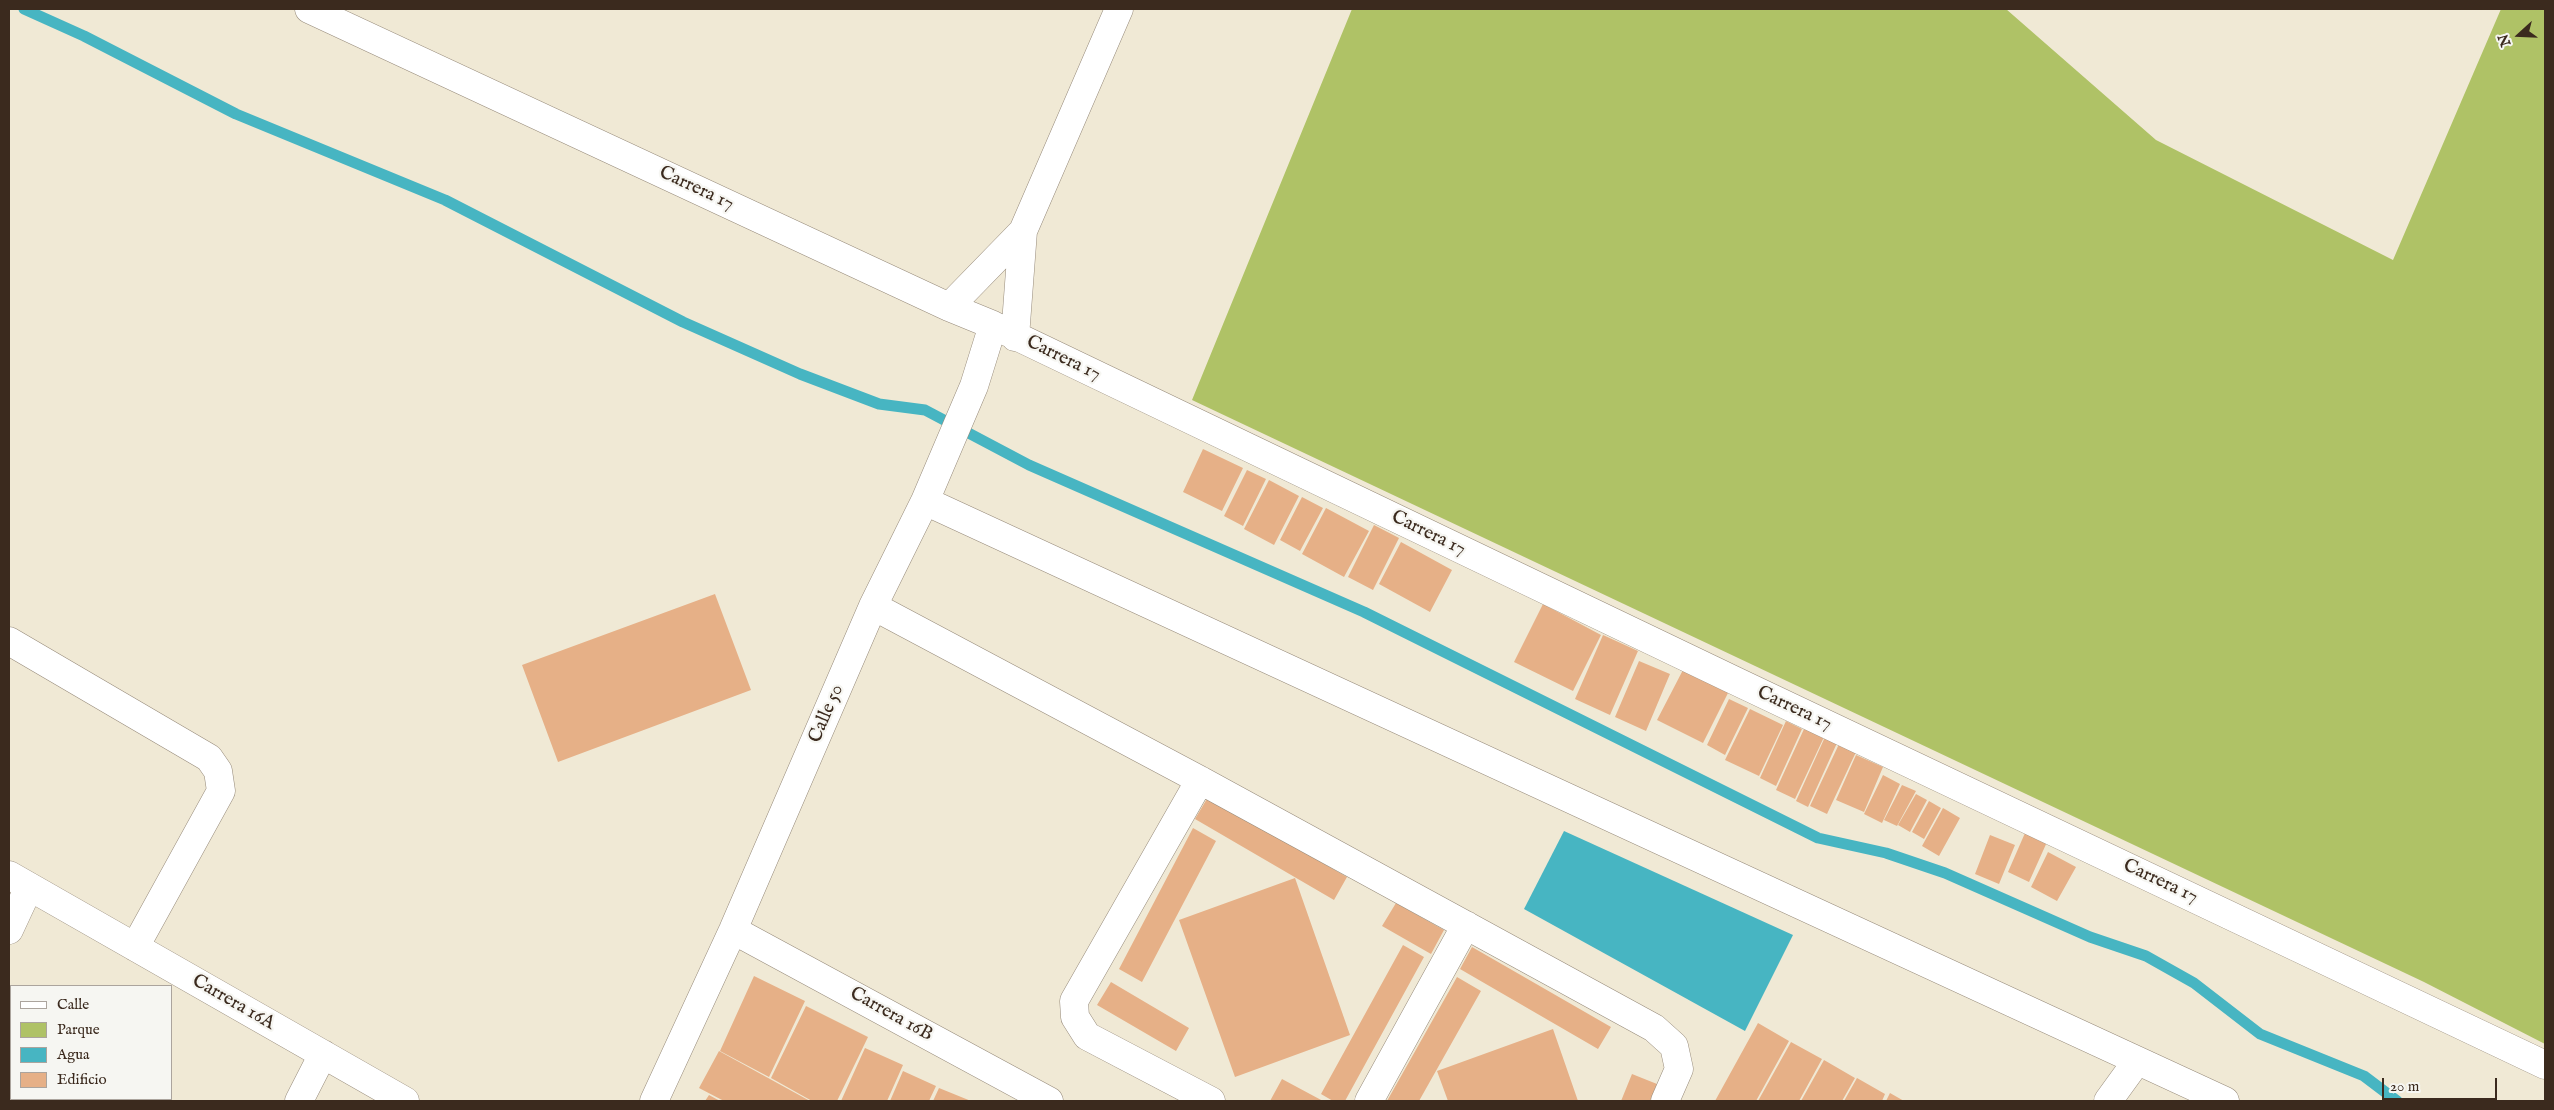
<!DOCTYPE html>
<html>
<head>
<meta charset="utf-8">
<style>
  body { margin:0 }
  #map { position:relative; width:2554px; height:1110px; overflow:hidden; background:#f0e9d5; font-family:"IM FELL English",serif }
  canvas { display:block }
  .frame { position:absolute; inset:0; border:10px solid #3b2a1e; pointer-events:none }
  .legend { position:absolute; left:10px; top:985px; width:162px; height:115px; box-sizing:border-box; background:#f6f6f2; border:1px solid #aba49d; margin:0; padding:6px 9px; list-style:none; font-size:15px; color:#3b2a1e }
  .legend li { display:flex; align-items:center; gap:10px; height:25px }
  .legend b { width:25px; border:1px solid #aba49d }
  .north { position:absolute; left:2494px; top:10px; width:50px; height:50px; -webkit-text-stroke:4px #f6f6f2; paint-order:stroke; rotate:250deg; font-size:14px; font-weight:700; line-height:20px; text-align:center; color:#3b2a1e }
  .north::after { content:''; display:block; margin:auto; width:18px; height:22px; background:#3b2a1e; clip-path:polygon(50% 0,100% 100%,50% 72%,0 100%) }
  .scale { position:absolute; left:2382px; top:1078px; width:115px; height:22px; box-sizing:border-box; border:2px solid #3b2a1e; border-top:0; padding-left:6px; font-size:15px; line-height:18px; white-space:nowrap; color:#3b2a1e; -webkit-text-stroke:4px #f6f6f2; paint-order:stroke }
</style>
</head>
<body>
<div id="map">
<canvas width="2554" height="1110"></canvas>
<div class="frame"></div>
<ul class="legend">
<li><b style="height:6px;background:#fff"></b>Calle</li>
<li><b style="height:14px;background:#afc266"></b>Parque</li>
<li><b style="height:14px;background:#47b5c2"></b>Agua</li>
<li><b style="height:14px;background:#e6b087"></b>Edificio</li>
</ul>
<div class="north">N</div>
<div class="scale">20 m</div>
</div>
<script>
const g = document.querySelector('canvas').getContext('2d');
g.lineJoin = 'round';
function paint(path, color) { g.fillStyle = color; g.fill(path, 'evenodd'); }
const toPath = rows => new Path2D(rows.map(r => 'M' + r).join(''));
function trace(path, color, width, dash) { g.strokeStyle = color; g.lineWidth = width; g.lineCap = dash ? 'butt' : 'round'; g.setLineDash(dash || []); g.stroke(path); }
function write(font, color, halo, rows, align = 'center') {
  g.font = font + ' "IM FELL English",serif'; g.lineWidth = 4.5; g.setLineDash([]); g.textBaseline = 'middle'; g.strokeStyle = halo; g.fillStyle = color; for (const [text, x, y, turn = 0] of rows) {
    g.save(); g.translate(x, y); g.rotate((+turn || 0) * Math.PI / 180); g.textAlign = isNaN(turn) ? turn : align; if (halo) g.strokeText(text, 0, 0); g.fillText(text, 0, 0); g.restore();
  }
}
paint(toPath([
  [1352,9,2006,9,2156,140,2393,260,2501,9,2545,9,2545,1044,2424,982,1192,400]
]), '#afc266');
paint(toPath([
  [1564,831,1793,935,1745,1031,1524,909]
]), '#47b5c2');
trace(toPath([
  [24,9,84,36,236,114,445,200,683,322,800,374,879,404,925,410,1029,465,1364,612,1818,838,1886,853,1945,873,2090,937,2146,956,2194,983,2260,1034,2364,1076,2397,1101]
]), '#47b5c2', 11);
paint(toPath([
  [1203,449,1243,468,1222,511,1183,492],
  [1247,470,1266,479,1243,526,1224,516],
  [1269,480,1299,496,1274,545,1244,529],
  [1302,497,1323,508,1300,551,1280,540],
  [1326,508,1369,531,1344,577,1302,554],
  [1374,525,1399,538,1373,590,1348,577],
  [1401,542,1452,570,1430,612,1379,584],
  [715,594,751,690,558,762,522,665],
  [1543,604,1601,635,1573,691,1514,662],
  [1603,635,1638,651,1610,715,1575,699],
  [1639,661,1670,674,1646,731,1615,717],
  [1684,668,1729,691,1703,743,1657,720],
  [1729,699,1748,708,1725,755,1707,745],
  [1750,709,1783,725,1759,776,1725,760],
  [1786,721,1802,729,1776,786,1760,778],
  [1804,729,1824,737,1795,799,1776,790],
  [1825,737,1837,743,1808,807,1796,801],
  [1839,744,1856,752,1827,814,1810,806],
  [1856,755,1883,767,1864,812,1836,800],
  [1883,775,1900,784,1882,823,1864,814],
  [1902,785,1916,791,1897,826,1884,820],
  [1916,794,1927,800,1910,832,1898,825],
  [1208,797,1347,877,1334,900,1195,819],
  [1929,801,1941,808,1924,839,1912,832],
  [1943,808,1960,818,1939,856,1922,846],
  [1193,828,1216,841,1142,982,1119,969],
  [2025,833,2047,842,2029,882,2008,872],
  [1990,835,2015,845,1999,884,1975,874],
  [2048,852,2076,867,2057,901,2031,887],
  [1295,878,1350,1035,1235,1077,1179,920],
  [1396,903,1444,930,1431,954,1382,926],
  [1403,945,1424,957,1345,1101,1333,1101,1321,1094],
  [1472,947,1611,1027,1598,1049,1460,969],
  [754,976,805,1001,769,1077,720,1051],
  [1457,977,1481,991,1419,1101,1387,1101],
  [1111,982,1189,1028,1176,1051,1097,1005],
  [806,1006,868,1037,837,1101,812,1101,771,1078],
  [1758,1023,1789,1041,1756,1101,1715,1101],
  [1553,1029,1578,1101,1448,1101,1437,1071],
  [1791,1042,1822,1059,1799,1101,1758,1101],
  [865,1048,903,1065,887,1101,841,1101],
  [719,1051,810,1101,724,1101,699,1088],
  [1824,1060,1855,1078,1842,1101,1801,1101],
  [903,1071,936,1086,929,1101,890,1101],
  [1632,1074,1657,1084,1650,1101,1621,1101],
  [1857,1078,1885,1094,1882,1101,1844,1101],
  [1282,1079,1323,1101,1270,1101],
  [939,1088,971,1101,933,1101],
  [1890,1093,1904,1101,1886,1101],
  [709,1095,720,1101,705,1101],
  [126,1099,157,1099,162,1101,125,1101]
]), '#e6b087');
const minor = toPath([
  [309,9,949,307,993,325,1740,683,2545,1065],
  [949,307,1023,231],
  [1015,337,1023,231,1119,9],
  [925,501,2225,1101],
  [873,606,1200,780,1654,1028,1674,1046,1679,1069,1665,1101],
  [9,641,209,758,218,771,221,791,135,947],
  [1200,780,1074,1001,1075,1017,1087,1036,1211,1101],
  [9,875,405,1101],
  [9,930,29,887],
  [733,930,1049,1101],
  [299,1101,323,1054],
  [654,1101,733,930,873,606,925,501,974,386,993,325],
  [1369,1101,1466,925],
  [2108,1101,2137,1061]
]);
trace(minor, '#968a7a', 29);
trace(minor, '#fff', 28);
write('19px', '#3b2a1e', '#f6f6f2', [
  ["Carrera 17",696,189,25],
  ["Carrera 17",1063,359,26],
  ["Carrera 17",1428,534,26],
  ["Carrera 17",1794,709,25],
  ["Calle 50",827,714,-67],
  ["Carrera 17",2160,882,25],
  ["Carrera 16A",233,1003,30],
  ["Carrera 16B",891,1015,29]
]);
</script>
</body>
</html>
